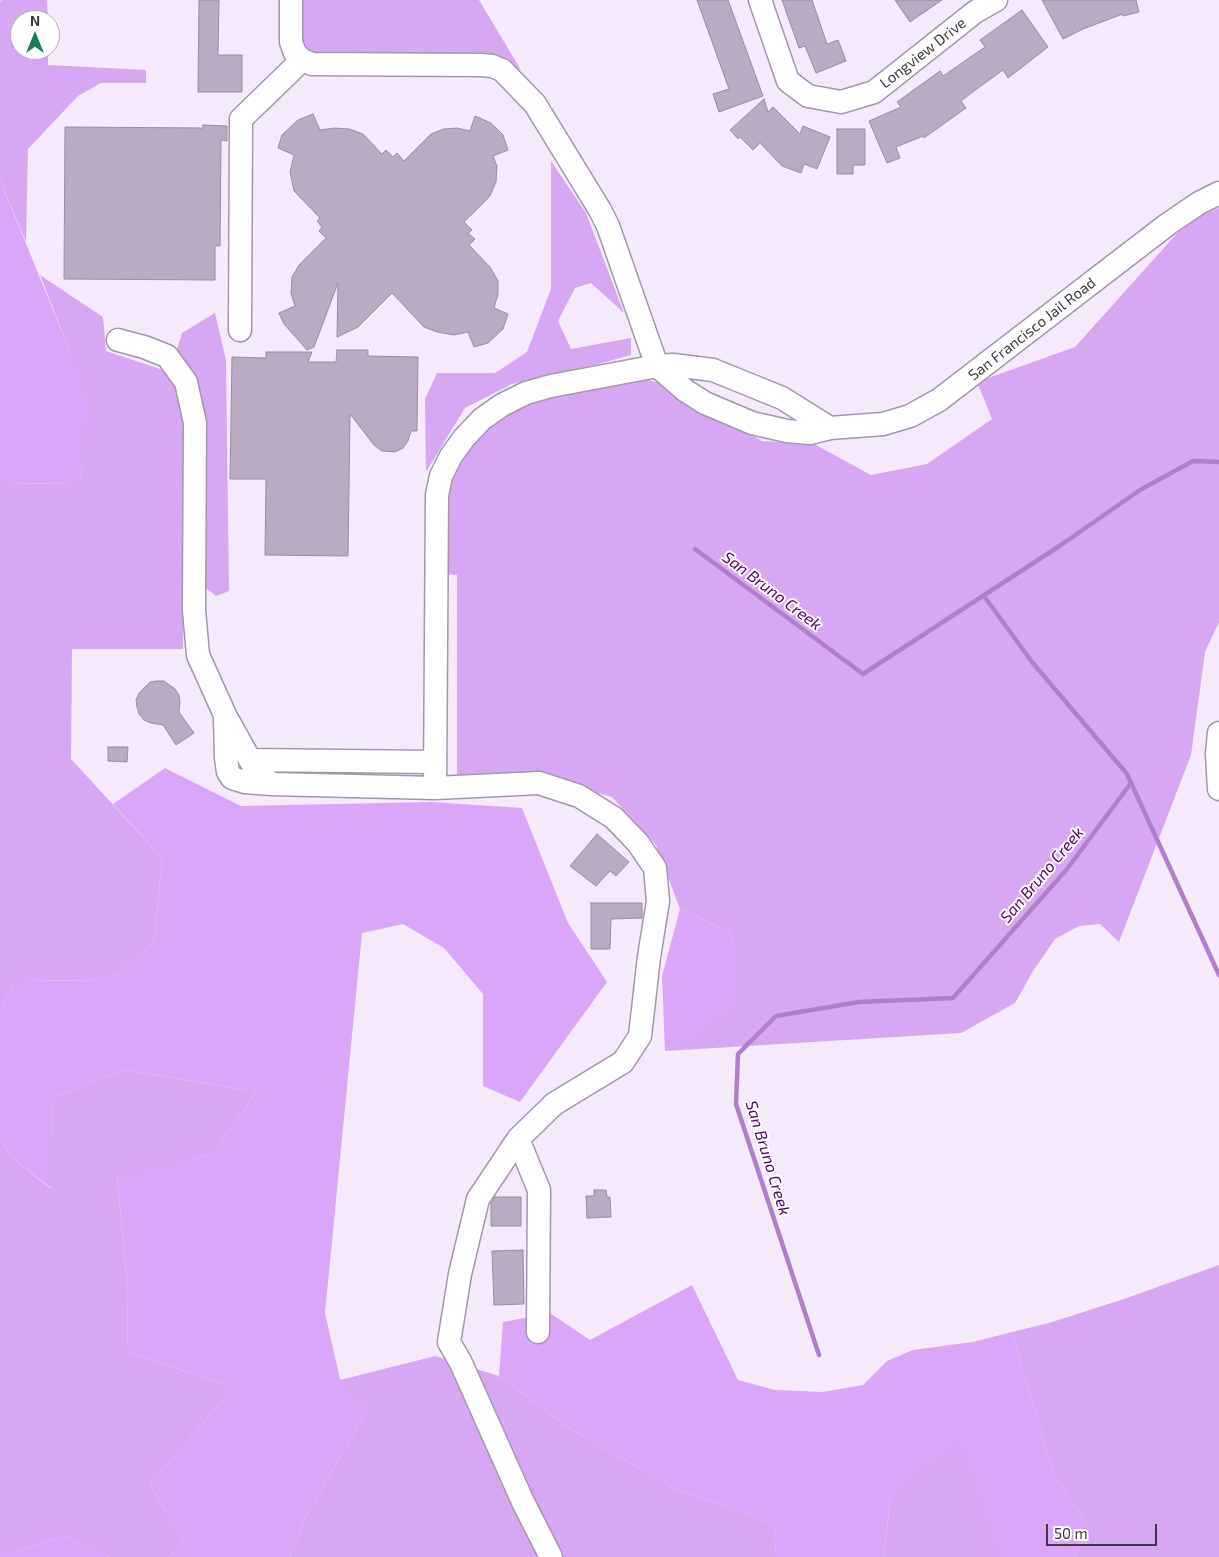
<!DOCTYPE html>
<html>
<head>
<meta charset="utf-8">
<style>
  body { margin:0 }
  #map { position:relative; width:1219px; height:1557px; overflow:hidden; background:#f5e9fc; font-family:"Exo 2",sans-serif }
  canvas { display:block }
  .north { position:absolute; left:10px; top:10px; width:50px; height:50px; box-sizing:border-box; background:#fff; border:1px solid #b2afb3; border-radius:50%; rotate:0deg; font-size:14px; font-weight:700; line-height:20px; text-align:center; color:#3e3841 }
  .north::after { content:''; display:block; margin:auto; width:18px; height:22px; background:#157d58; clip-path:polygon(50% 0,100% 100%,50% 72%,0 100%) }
  .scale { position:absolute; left:1046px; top:1524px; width:111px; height:22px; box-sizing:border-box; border:2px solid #3e3841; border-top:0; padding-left:6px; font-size:15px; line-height:18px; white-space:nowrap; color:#3e3841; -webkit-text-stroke:4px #fff; paint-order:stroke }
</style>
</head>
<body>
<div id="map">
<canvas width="1219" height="1557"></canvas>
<div class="north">N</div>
<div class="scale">50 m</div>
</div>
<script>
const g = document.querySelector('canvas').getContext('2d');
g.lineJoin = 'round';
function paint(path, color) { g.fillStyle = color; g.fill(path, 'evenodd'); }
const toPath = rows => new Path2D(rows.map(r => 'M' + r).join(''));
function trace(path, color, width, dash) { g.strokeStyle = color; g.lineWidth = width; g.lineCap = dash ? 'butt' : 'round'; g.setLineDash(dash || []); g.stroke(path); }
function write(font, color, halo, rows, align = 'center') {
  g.font = font + ' "Exo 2",sans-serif'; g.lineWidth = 4; g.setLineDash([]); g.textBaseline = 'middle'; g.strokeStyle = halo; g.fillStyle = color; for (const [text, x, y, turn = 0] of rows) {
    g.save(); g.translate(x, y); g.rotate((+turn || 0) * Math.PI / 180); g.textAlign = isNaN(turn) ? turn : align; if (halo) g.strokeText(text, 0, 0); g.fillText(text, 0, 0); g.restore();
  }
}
paint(toPath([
  [2,0,47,0,48,20,20,20,20,50,48,50,48,65,146,70,146,83,101,83,78,96,28,149,26,242,0,180,0,1],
  [296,0,479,0,521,70,485,53,307,53,298,42],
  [551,161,586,213,624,313,591,283,575,288,558,321,571,349,631,338,631,355,602,363,512,384,465,408,426,472,425,399,437,373,495,373,527,352,551,289],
  [1219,208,1219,622,1205,652,1191,755,1119,942,1100,924,1079,926,1055,939,1033,971,1015,1003,961,1033,665,1051,740,1004,731,932,680,909,656,845,612,797,544,778,457,780,457,575,443,574,447,483,470,439,519,404,646,379,669,387,762,441,814,444,871,475,927,464,992,419,977,382,1075,347,1189,220],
  [40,275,103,317,106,351,169,372,185,400,183,649,72,649,71,759,162,858,154,942,109,980,15,981,0,1013,0,484,81,483,88,398],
  [215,313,226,360,229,591,216,596,202,585,198,382,176,352,182,333],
  [126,1070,256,1092,213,1154,117,1177,128,1293,127,1351,233,1388,150,1485,185,1545,168,1557,109,1557,66,1536,0,1556,0,1140,14,1159,51,1189,53,1097],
  [1219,1265,1219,1557,1074,1557,1089,1528,1054,1475,1012,1332,1049,1323,1124,1299],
  [435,1356,499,1376,570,1429,676,1489,774,1524,776,1557,290,1557,303,1522,367,1410,340,1380],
  [961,1439,999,1557,884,1557,891,1493]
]), '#d7a7f3');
paint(toPath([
  [0,180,89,398,81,483,0,484],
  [165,768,241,806,431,802,522,808,568,923,607,982,520,1102,483,1086,483,994,444,948,403,924,362,933,325,1313,340,1379,367,1410,303,1522,290,1557,168,1557,185,1545,150,1485,233,1388,127,1351,128,1293,117,1176,213,1154,256,1092,126,1070,53,1097,52,1189,14,1159,0,1140,0,1013,15,981,109,980,154,942,162,858,113,804],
  [680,909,731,932,741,1004,665,1051,662,976],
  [692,1285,738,1380,775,1390,823,1392,863,1385,887,1361,913,1350,973,1342,1012,1332,1054,1475,1089,1528,1074,1557,998,1557,961,1440,891,1493,884,1557,776,1557,774,1524,676,1489,570,1429,499,1376,503,1322,550,1313,590,1340],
  [66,1536,109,1557,0,1557,0,1556]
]), '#dba6f9');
trace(toPath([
  [695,549,863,674,1061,545,1140,490,1193,461,1219,462],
  [984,596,1032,662,1127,774,1219,975],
  [819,1355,736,1104,738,1054,776,1016,859,1002,953,998,1067,869,1131,783]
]), '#b17ece', 4.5);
const building = toPath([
  [199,0,219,0,218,55,242,55,242,92,198,92,199,0],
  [697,0,728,0,763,96,719,112,713,94,729,89,697,0],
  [782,0,812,0,827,44,838,40,846,61,816,73,805,46,799,48,782,0],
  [895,0,942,0,910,22,895,0],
  [1042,0,1136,0,1139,12,1123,16,1123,14,1083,29,1063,39,1042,0],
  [1022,10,1048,47,1008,78,1003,70,970,94,961,101,966,108,924,138,923,136,896,147,900,158,887,163,869,121,901,107,897,102,940,71,943,76,985,47,980,40,1022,10],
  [764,99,768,112,773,107,800,134,803,126,830,137,817,169,804,164,801,173,782,166,760,143,753,150,740,137,738,139,730,130,764,99],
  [313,114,320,130,335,128,349,129,363,134,382,154,386,150,393,157,397,153,404,161,431,134,444,129,457,128,470,131,475,116,491,123,503,135,508,150,493,156,497,166,496,182,490,196,464,222,472,230,468,233,475,239,469,245,490,267,498,281,498,294,494,308,508,314,503,329,488,343,474,347,468,332,454,335,437,332,424,327,392,293,358,327,337,337,338,283,314,347,307,350,284,324,279,313,295,306,291,293,292,277,299,265,326,238,319,231,322,227,317,221,320,218,294,191,290,172,294,155,278,148,282,135,298,120,313,114],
  [203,125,227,126,227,141,221,140,220,246,215,246,215,280,64,279,65,127,203,128,203,125],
  [837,129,865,129,865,165,853,165,853,174,837,174,837,129],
  [337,350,368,350,368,356,418,357,417,431,411,431,408,441,403,448,395,452,382,451,374,445,350,414,348,556,265,555,266,479,230,479,232,357,266,358,266,352,312,352,308,362,336,362,337,350],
  [157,681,164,681,175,689,179,695,180,702,179,712,194,733,176,745,163,725,151,723,144,720,139,714,137,707,136,700,139,693,150,682,157,681],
  [108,747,128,747,127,762,108,761,108,747],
  [597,834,629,862,616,876,610,871,596,886,570,866,597,834],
  [591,903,642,903,642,918,611,919,610,949,591,949,591,903],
  [594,1190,606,1190,607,1197,610,1197,611,1217,587,1218,586,1196,594,1196,594,1190],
  [495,1197,521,1197,521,1226,491,1226,491,1203,495,1197],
  [523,1250,524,1304,494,1305,492,1251,523,1250]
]);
paint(building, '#b9abc2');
trace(building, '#9a8ca2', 1);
const minor = toPath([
  [291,0,291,42,295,53,302,60,312,64,481,65,492,66,502,70,535,104,600,210,608,226,657,366,686,391,705,403,752,423,787,431,810,433,830,428,883,424,910,416,939,400,1168,224,1199,203,1219,193],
  [760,0,788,81,808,96,841,102,874,92,975,12,996,0],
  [240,330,241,119,302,60],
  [118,340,144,347,167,356,186,382,195,423,194,610,198,655,225,715,255,769,271,784,435,788],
  [225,718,226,758,228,772,232,778,245,782,271,784],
  [1219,733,1217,754,1219,789],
  [250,760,435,762],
  [518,1139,539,1190,538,1332],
  [551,1557,523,1502,461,1363,449,1342,460,1274,478,1199,518,1139,554,1104,623,1062,640,1036,649,957,658,901,655,868,638,843,614,818,579,796,539,783,435,788,437,495,441,476,451,456,464,438,482,419,502,405,526,393,551,386,657,366,673,365,713,370,782,398,830,428]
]);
trace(minor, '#a496ad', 25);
trace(minor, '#fff', 22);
write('15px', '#3e3841', '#fff', [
  ["Longview Drive",923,53,-38],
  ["San Francisco Jail Road",1032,329,-38]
]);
write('italic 16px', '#4b0068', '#fff', [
  ["San Bruno Creek",772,591,37],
  ["San Bruno Creek",1042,875,-50],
  ["San Bruno Creek",768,1158,73]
]);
</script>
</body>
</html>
